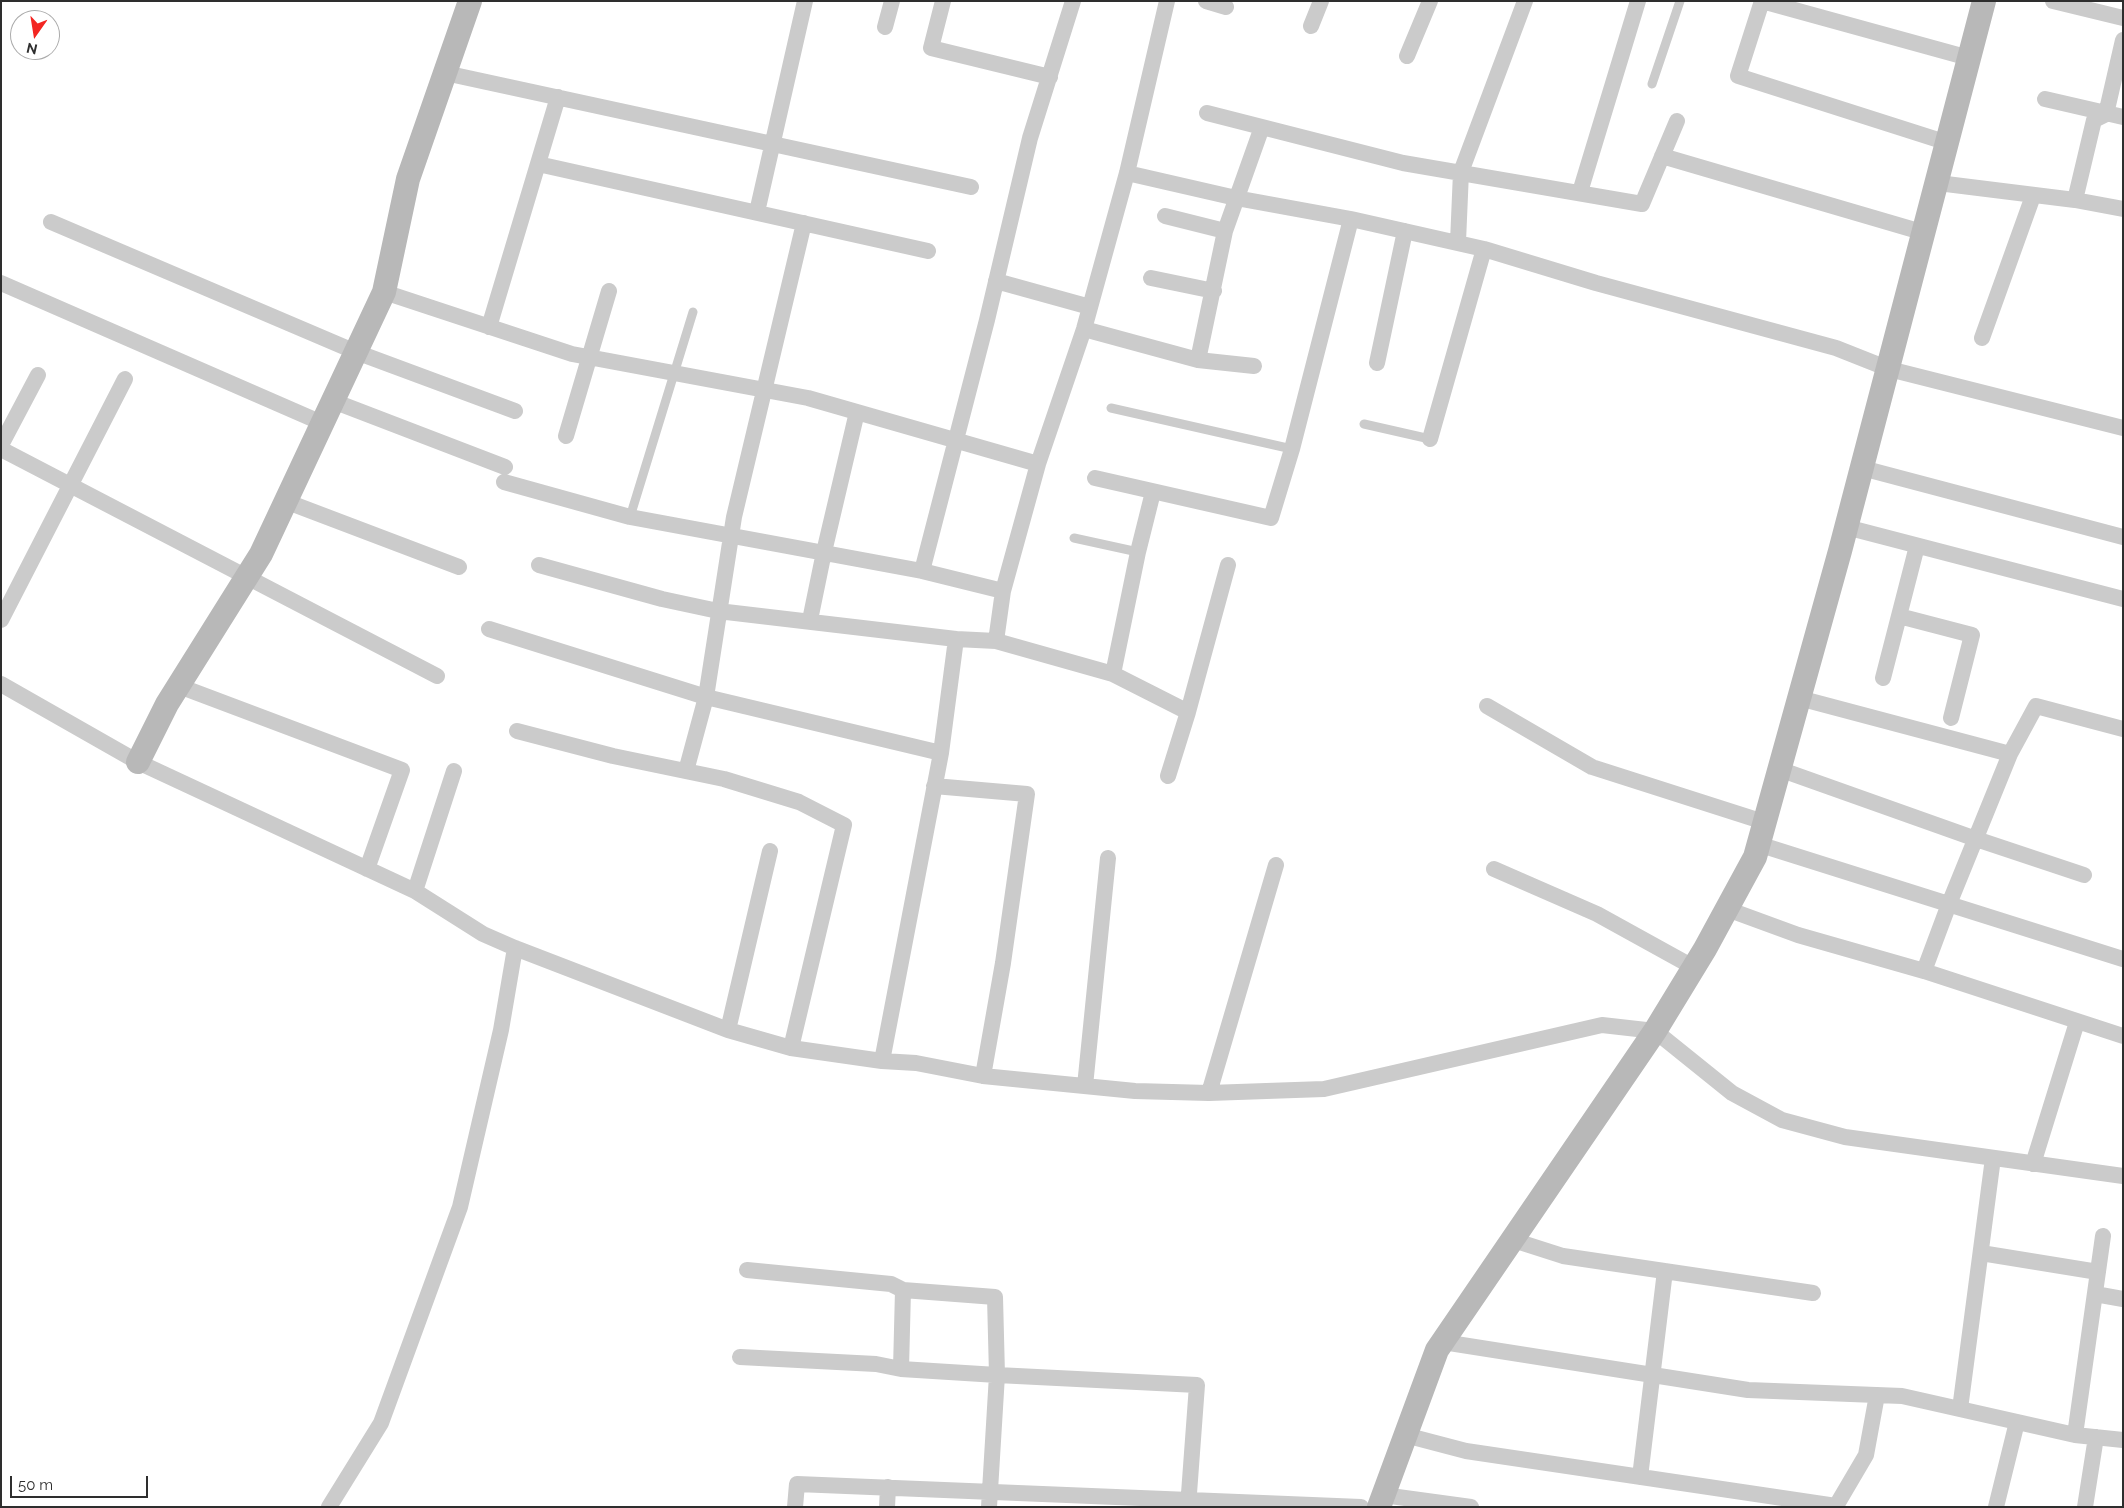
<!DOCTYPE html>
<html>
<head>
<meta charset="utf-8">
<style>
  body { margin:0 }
  #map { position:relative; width:2124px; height:1508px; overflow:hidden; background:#fff; font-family:Raleway,sans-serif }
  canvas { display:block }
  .frame { position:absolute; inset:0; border:2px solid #2e2e2e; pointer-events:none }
  .north { position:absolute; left:10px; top:10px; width:50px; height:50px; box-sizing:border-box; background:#fff; border:1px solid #ababab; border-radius:50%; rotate:193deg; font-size:14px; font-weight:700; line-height:20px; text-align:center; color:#2e2e2e }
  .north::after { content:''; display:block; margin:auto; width:18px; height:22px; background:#f32622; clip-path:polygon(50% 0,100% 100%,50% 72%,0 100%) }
  .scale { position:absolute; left:10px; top:1476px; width:138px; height:22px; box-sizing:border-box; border:2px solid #2e2e2e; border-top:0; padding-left:6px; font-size:15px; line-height:18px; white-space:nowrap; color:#2e2e2e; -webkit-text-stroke:4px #fff; paint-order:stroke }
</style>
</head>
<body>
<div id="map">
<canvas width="2124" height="1508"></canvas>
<div class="frame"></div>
<div class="north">N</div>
<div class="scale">50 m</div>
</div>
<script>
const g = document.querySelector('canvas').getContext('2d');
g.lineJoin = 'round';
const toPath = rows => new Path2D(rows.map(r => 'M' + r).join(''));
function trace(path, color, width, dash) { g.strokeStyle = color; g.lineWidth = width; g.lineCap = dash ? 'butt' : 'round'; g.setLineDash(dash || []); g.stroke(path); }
trace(toPath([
  [1652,84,1680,1],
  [1111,408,1292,449],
  [1364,424,1430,439],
  [630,517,693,312],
  [1074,538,1138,552]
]), '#cbcbcb', 9);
trace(toPath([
  [943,1,931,48,1050,77],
  [1206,1,1226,7],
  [2053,1,2123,18],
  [1311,26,1321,1],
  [885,27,892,1],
  [1407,56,1430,1],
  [445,73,971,187],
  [2045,99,2123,117],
  [1207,113,1403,163,1642,204,1677,121],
  [1948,143,1738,76,1762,1,1969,58],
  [1662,156,1925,233],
  [538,164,928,251],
  [1127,173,1236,198,1351,219,1484,249,1596,283,1836,348,1889,369,2123,428],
  [1938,183,2075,200,2123,209],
  [1580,192,1638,1],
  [2075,200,2094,120,2106,114,2123,40],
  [757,212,805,1],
  [1165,216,1225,231],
  [51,222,356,352,515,411],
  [1458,242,1461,172,1525,1],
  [1151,278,1214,291],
  [996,281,1090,307],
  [1,283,322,423],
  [384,292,572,354,808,398,1038,464],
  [489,327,558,97],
  [1084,329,1198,360,1254,366],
  [1982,338,2033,196],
  [1198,360,1225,231,1262,127],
  [1377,363,1405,231],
  [333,401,505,467],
  [566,436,609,291],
  [1430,439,1484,249],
  [1,445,38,375],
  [1,449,437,676],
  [1862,468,2123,537],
  [1095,478,1271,518,1292,449,1351,219],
  [504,482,630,517,922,571,1003,591],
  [285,501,459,567],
  [1846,527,2123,599],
  [539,565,662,599,718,611,956,639,996,641,1113,674,1188,712],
  [922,571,987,320,1030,138,1073,1],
  [1899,616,1972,635,1951,718],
  [1,620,125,379],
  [810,620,824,552,857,412],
  [489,629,706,697,941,753],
  [996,641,1003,591,1038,464,1084,329,1127,173,1167,1],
  [1113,674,1138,552,1153,492],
  [1883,678,1917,546],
  [1,684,138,762,415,891,483,934,515,948,728,1030,791,1048,882,1061,916,1063,983,1076,1135,1091,1209,1093,1324,1089,1602,1025,1655,1031,1732,1093,1782,1120,1845,1137,2123,1176],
  [179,686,402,770,367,869],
  [1799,698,2010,754],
  [1487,706,1592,767,1764,822],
  [517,731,613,756,724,779,799,802,844,825,791,1048],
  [1779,769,1976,839,2084,875],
  [686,771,706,697,734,517,804,223],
  [1168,776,1188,712,1228,565],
  [934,786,1027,794,1003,963,983,1076],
  [1758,844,2123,959],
  [1494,869,1597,914,1693,967],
  [415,891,454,771],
  [1727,909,1798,935,1924,971,2123,1036],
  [1924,971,1949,904,2010,754,2036,706,2123,729],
  [728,1030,770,851],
  [882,1061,941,753,956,639],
  [1085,1086,1108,858],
  [1209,1093,1276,865],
  [2033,1164,2077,1022],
  [1513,1240,1563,1256,1813,1293],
  [1981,1253,2098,1272],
  [2095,1294,2123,1299],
  [1443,1342,1748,1390,1902,1396,2075,1435,2123,1440],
  [740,1357,876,1364,901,1369,997,1375,995,1297,903,1290,891,1284,747,1270],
  [901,1369,903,1290],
  [1960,1409,1993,1158],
  [1405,1435,1466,1451,1836,1506,1866,1455,1877,1395],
  [2075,1435,2103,1236],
  [1640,1477,1665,1271],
  [1383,1495,1471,1507],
  [329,1507,381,1423,460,1207,501,1030,515,948],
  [795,1507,797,1484,1361,1507],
  [887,1507,888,1487],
  [989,1507,997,1375,1197,1385,1188,1507],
  [1996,1507,2017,1422],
  [2085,1507,2096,1437]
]), '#cbcbcb', 16);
trace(toPath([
  [138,762,167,704,261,554,384,292,408,179,470,1],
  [1379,1507,1437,1350,1655,1031,1705,949,1755,857,1840,551,1984,1]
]), '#b8b8b8', 24);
</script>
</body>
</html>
